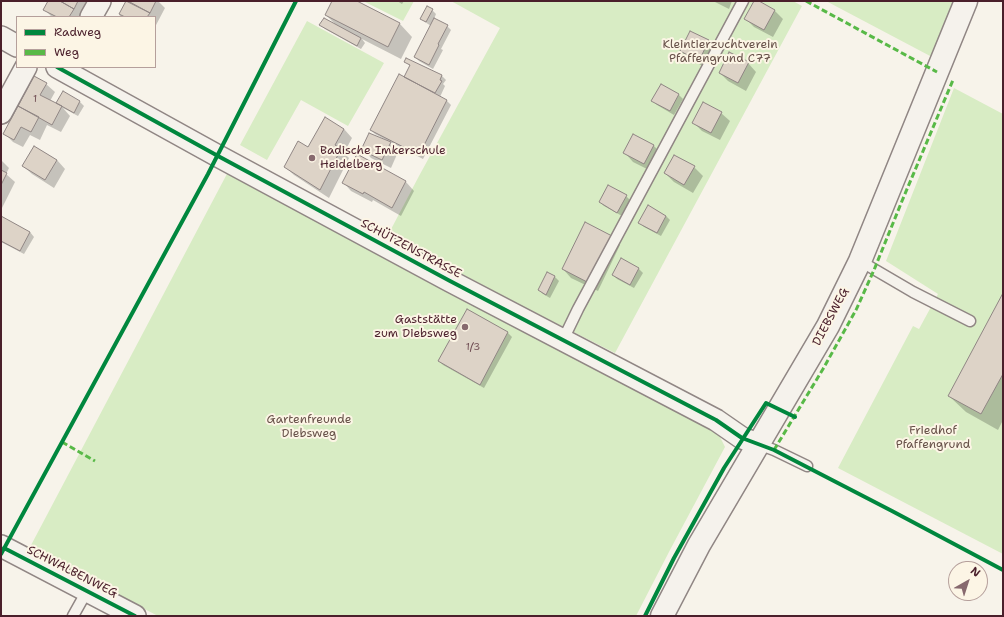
<!DOCTYPE html>
<html>
<head>
<meta charset="utf-8">
<style>
  body { margin:0 }
  #map { position:relative; width:1004px; height:617px; overflow:hidden; background:#f7f3ea; font-family:"Shantell Sans",sans-serif }
  canvas { display:block }
  .frame { position:absolute; inset:0; border:2px solid #4a1f2b; pointer-events:none }
  .legend { position:absolute; left:16px; top:16px; width:140px; height:52px; box-sizing:border-box; background:#fcf5e5; border:1px solid #b59f9b; margin:0; padding:5px 7px; list-style:none; font-size:12px; color:#4a1f2b }
  .legend li { display:flex; align-items:center; gap:8px; height:20px }
  .legend b { width:20px; border:1px solid #b59f9b }
  .north { position:absolute; left:948px; top:561px; width:40px; height:40px; box-sizing:border-box; background:#fcf5e5; border:1px solid #b59f9b; border-radius:50%; rotate:39deg; font-size:11px; font-weight:700; line-height:16px; text-align:center; color:#4a1f2b }
  .north::after { content:''; display:block; margin:auto; width:14px; height:18px; background:#87696e; clip-path:polygon(50% 0,100% 100%,50% 72%,0 100%) }
</style>
</head>
<body>
<div id="map">
<canvas width="1004" height="617"></canvas>
<div class="frame"></div>
<ul class="legend">
<li><b style="height:5px;background:#00873e"></b>Radweg</li>
<li><b style="height:5px;background:#58b947"></b>Weg</li>
</ul>
<div class="north">N</div>
</div>
<script>
const g = document.querySelector('canvas').getContext('2d');
g.lineJoin = 'round';
function paint(path, color) { g.fillStyle = color; g.fill(path, 'evenodd'); }
const toPath = rows => new Path2D(rows.map(r => 'M' + r).join(''));
function trace(path, color, width, dash) { g.strokeStyle = color; g.lineWidth = width; g.lineCap = dash ? 'butt' : 'round'; g.setLineDash(dash || []); g.stroke(path); }
function write(font, color, halo, rows, align = 'center') {
  g.font = font + ' "Shantell Sans",sans-serif'; g.lineWidth = 4; g.setLineDash([]); g.textBaseline = 'middle'; g.strokeStyle = halo; g.fillStyle = color; for (const [text, x, y, turn = 0] of rows) {
    g.save(); g.translate(x, y); g.rotate((+turn || 0) * Math.PI / 180); g.textAlign = isNaN(turn) ? turn : align; if (halo) g.strokeText(text, 0, 0); g.fillText(text, 0, 0); g.restore();
  }
}
paint(toPath([
  [363,1,414,1,403,21],
  [451,1,793,1,802,6,615,353,526,308,388,235,419,176,500,28],
  [826,1,953,1,932,57],
  [307,21,384,63,348,126,301,100,267,160,240,145],
  [954,88,1003,114,1003,554,838,468,913,326,919,329,938,294,886,261],
  [229,170,715,427,725,447,670,550,636,616,158,616,29,549]
]), '#d8ecc4');
paint(toPath([
  [49,1,91,1,82,17,52,17,45,10],
  [127,1,158,1,165,8,155,27,155,17,119,17],
  [333,1,355,1,400,24,412,37,401,59,362,39,365,43,361,49,325,29,321,25,336,25,326,15],
  [397,1,404,1,402,4],
  [713,1,732,1,729,9],
  [755,1,757,1,774,10,783,19,773,37,754,27,746,19],
  [432,10,436,14,434,19,447,26,451,30,441,49,443,50,433,69,419,61,415,57,431,26,425,22,421,18],
  [708,41,717,50,707,68,689,59,681,51],
  [406,59,442,76,446,80,443,84,445,86,440,97,447,101,451,105,423,159,375,134,371,130,404,78,410,66,405,61],
  [748,63,756,72,746,91,728,81,720,73],
  [46,84,55,92,50,101,57,105,80,102,84,106,78,116,63,108,70,116,61,132,47,125,40,140,30,135,23,147,13,142,5,134],
  [661,86,679,95,683,99,674,115,657,105,653,101],
  [721,113,730,121,720,140,702,131,693,122],
  [325,119,344,129,352,138,344,153,349,158,329,198,294,175,285,167,309,148],
  [388,142,398,152,391,168,371,158,363,149],
  [653,145,662,154,653,172,633,162,625,153],
  [35,147,57,160,65,169,54,188,32,174,23,166],
  [358,156,406,182,414,191,401,216,373,200,372,202,351,191,343,182],
  [1,160,9,168,6,174,15,182,1,210],
  [694,167,703,176,693,193,674,182,665,173],
  [626,196,630,200,622,216,604,206,600,202],
  [666,216,670,220,661,236,644,227,640,223],
  [1,217,30,232,34,237,24,254,1,242],
  [612,237,620,245,598,291,571,278,563,269],
  [639,269,643,273,634,288,617,279,613,275],
  [548,273,555,277,559,281,550,298,543,294,539,290],
  [1003,295,1003,420,998,430,966,412,949,396],
  [467,310,508,333,512,337,484,388,443,365,439,361]
]), '#0003');
const building = toPath([
  [48,1,60,1,74,9,69,17,57,17,43,10,48,1],
  [60,1,78,1,74,9,60,1],
  [126,1,150,13,147,17,125,17,119,14,126,1],
  [128,1,156,1,150,13,128,1],
  [332,1,357,1,400,23,388,47,325,15,332,1],
  [754,1,759,1,775,10,764,30,744,19,754,1],
  [427,6,433,9,426,22,420,19,427,6],
  [324,18,361,38,357,46,319,25,324,18],
  [434,18,448,25,438,44,439,45,429,65,414,57,434,18],
  [690,31,709,40,699,61,680,51,690,31],
  [729,52,749,62,738,83,719,73,729,52],
  [406,58,442,75,440,80,442,81,435,93,404,77,410,65,404,62,406,58],
  [399,74,447,100,419,155,370,130,399,74],
  [34,76,47,83,40,95,62,106,52,125,18,106,34,76],
  [661,84,679,94,670,111,651,101,661,84],
  [63,91,80,101,74,113,56,103,63,91],
  [703,102,722,112,711,133,692,123,703,102],
  [18,106,39,117,31,132,21,127,14,140,3,134,18,106],
  [325,117,344,129,335,145,341,149,320,190,284,167,298,141,308,147,325,117],
  [369,133,391,142,382,160,361,150,369,133],
  [633,134,654,145,644,164,623,153,633,134],
  [34,146,57,160,45,180,22,166,34,146],
  [357,154,406,181,392,208,364,192,363,194,342,183,357,154],
  [674,155,695,166,684,185,664,173,674,155],
  [1,170,7,173,1,185,1,170],
  [608,185,627,195,617,213,599,202,608,185],
  [648,205,666,216,657,233,638,223,648,205],
  [1,216,30,232,20,251,1,241,1,216],
  [585,222,612,236,589,283,562,269,585,222],
  [621,258,639,268,630,285,612,275,621,258],
  [547,272,555,276,546,295,538,290,547,272],
  [1003,293,1003,374,981,414,948,396,1003,293],
  [467,309,508,332,480,385,438,361,467,309]
]);
paint(building, '#ddd3c7');
trace(building, '#908684', 1);
const lane = toPath([
  [860,261,913,292,970,321],
  [563,340,578,309,743,1],
  [758,444,774,450,807,466],
  [73,616,87,591]
]);
const street = toPath([
  [91,17,100,1],
  [1,37,17,46],
  [57,67,218,156,450,281,716,420,742,438,758,444],
  [1,113,26,67],
  [1,546,135,616]
]);
const secondary = toPath([
  [662,616,699,545,828,326,860,261,966,1]
]);
trace(lane, '#908684', 13);
trace(street, '#908684', 24);
trace(secondary, '#908684', 25);
trace(lane, '#f5f2ec', 10);
trace(street, '#f5f2ec', 21);
trace(secondary, '#f5f2ec', 22);
trace(toPath([
  [806,1,937,72],
  [62,442,95,461],
  [774,450,823,369,856,310,874,270,902,201,953,80]
]), '#58b947', 3, [6, 3]);
trace(toPath([
  [57,67,218,156,450,281,716,420,742,438,774,450,892,511,1003,570],
  [4,548,135,616],
  [1,554,208,174,296,1],
  [645,616,674,558,724,468,766,403,795,417]
]), '#00873e', 4);
for (const [x, y, r, color] of [
  [312,158,4,"#87696e"],
  [465,327,4,"#87696e"]
]) { const dot = new Path2D(); dot.arc(x, y, r, 0, 2 * Math.PI); g.fillStyle = color; g.fill(dot); trace(dot, '#fcf5e5', 1.5); }
write('10px', '#6f4c52', null, [
  ["1",35,99],
  ["1/3",473,347]
]);
write('12px', '#675149', '#fcf5e5', [
  ["Kleintierzuchtverein",720,45],
  ["Pfaffengrund C77",720,59],
  ["Gartenfreunde",309,420],
  ["Diebsweg",309,434],
  ["Friedhof",933,431],
  ["Pfaffengrund",933,445]
]);
write('12px', '#4a1f2b', '#fcf5e5', [
  ["Badische Imkerschule",320,151],
  ["Heidelberg",320,165],
  ["Gaststätte",457,320,"right"],
  ["zum Diebsweg",457,334,"right"]
], 'left');
write('12px', '#4a1f2b', '#fcf5e5', [
  ["SCHÜTZENSTRASSE",411,249,28],
  ["DIEBSWEG",831,317,-62],
  ["SCHWALBENWEG",72,572,27]
]);
</script>
</body>
</html>
